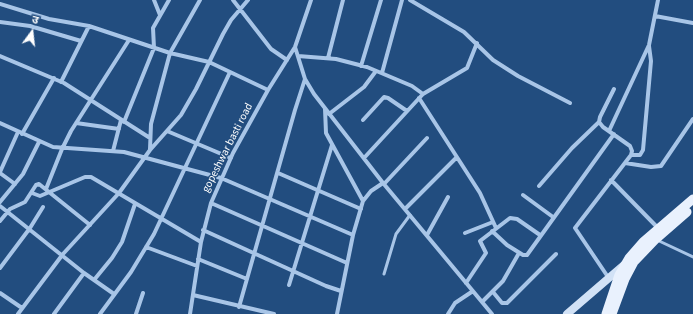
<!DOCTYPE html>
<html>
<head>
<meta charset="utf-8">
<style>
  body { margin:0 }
  #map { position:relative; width:693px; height:314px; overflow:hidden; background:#224d7f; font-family:"Source Sans 3","Noto Sans Devanagari",sans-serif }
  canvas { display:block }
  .north { position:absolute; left:12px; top:12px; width:40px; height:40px; -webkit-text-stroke:3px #224d7f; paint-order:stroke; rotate:15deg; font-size:11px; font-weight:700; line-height:16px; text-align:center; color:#fff }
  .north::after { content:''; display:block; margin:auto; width:14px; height:18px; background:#fff; clip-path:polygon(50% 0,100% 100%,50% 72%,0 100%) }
</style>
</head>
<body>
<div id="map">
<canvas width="693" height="314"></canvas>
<div class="north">उ</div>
</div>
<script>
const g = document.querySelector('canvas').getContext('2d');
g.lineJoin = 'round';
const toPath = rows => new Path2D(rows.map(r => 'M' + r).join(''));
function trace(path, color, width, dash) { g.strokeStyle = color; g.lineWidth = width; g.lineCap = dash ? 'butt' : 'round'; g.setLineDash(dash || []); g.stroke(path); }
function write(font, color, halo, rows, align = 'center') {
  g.font = font + ' "Source Sans 3",sans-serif'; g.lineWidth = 3; g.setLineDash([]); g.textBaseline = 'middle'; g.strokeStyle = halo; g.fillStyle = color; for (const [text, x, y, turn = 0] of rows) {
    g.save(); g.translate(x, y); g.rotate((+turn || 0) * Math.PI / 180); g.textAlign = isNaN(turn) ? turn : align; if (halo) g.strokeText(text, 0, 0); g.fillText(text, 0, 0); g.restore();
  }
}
trace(toPath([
  [657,240,693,257],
  [384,274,396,234,410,215]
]), '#a8c5e7', 3);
trace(toPath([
  [154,0,160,15],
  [233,0,271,49,287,60],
  [410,0,464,32,493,60,518,76,570,103],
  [0,4,49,19,89,26,170,53,209,62,268,90],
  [655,16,693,23],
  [0,22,30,26,81,41],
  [295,47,305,79,314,94,383,183,492,314],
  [0,56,64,83,150,138],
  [298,56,336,59,367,67,412,86,423,94],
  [328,58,343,0],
  [361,66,381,0],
  [382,73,402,0],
  [61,82,89,26],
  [419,98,480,193,496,228],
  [325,109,326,133,363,201],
  [329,114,364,87,376,71],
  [363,120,384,97,388,98,407,111],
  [124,122,154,48,153,28,169,0],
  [0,123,53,147,124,152,221,178,353,235],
  [76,123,119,129],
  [167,131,231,158],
  [609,131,649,45,658,0],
  [22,134,54,78],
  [150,149,151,124,170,53,200,0],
  [113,151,121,120],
  [631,155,640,155,643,150,651,61,649,46],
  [364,158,423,94,467,68,477,43],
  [625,163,651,167,661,166,693,119],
  [0,172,18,132],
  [0,173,15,184],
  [278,173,361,209],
  [611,180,658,228],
  [384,184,427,138],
  [539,186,572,148,599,122],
  [46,189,62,149,71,131,129,40],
  [32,193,40,196,85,177,91,177,201,242],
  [523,195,553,217],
  [0,202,23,174,39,142],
  [211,203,347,263],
  [0,206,84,273,114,294],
  [405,209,456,158],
  [0,221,10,209,25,202,36,185,39,184,90,225],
  [203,230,326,286,341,291],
  [492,231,507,245,523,255,527,255,614,134],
  [465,233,493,222],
  [427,235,448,197],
  [146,247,197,266],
  [198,259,247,279],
  [0,268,30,228,43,207],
  [608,277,575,228,631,155,632,151,630,146,603,127,599,122,600,117,614,89],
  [94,280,112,258,122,242,135,204],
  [466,283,486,253,480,241,510,218,517,219,540,235],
  [289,285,332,145],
  [493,292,502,303,507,303,556,254],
  [0,293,22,308],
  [193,295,274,314],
  [482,302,503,281,519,253],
  [239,307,295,110,305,79],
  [18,314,63,254,119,193,150,150,181,115,196,89,223,34,231,20,248,0],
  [54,314,84,273],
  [100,314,131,272,154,234,230,72],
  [136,314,143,293],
  [190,314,201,242,211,203,233,153,268,90,295,47,311,0],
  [337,314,353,235,363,201,371,191,383,183],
  [448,314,455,303,473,291]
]), '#a8c5e7', 4);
trace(toPath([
  [567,314,624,265]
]), '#d2e2f6', 8);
trace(toPath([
  [606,314,619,275,629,258,643,242,693,199],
  [612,314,625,279,634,262,656,239,687,212]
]), '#e9f1fd', 9);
write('11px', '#fff', '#224d7f', [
  ["gopeshwar basti road",228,148,-63]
]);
</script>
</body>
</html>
